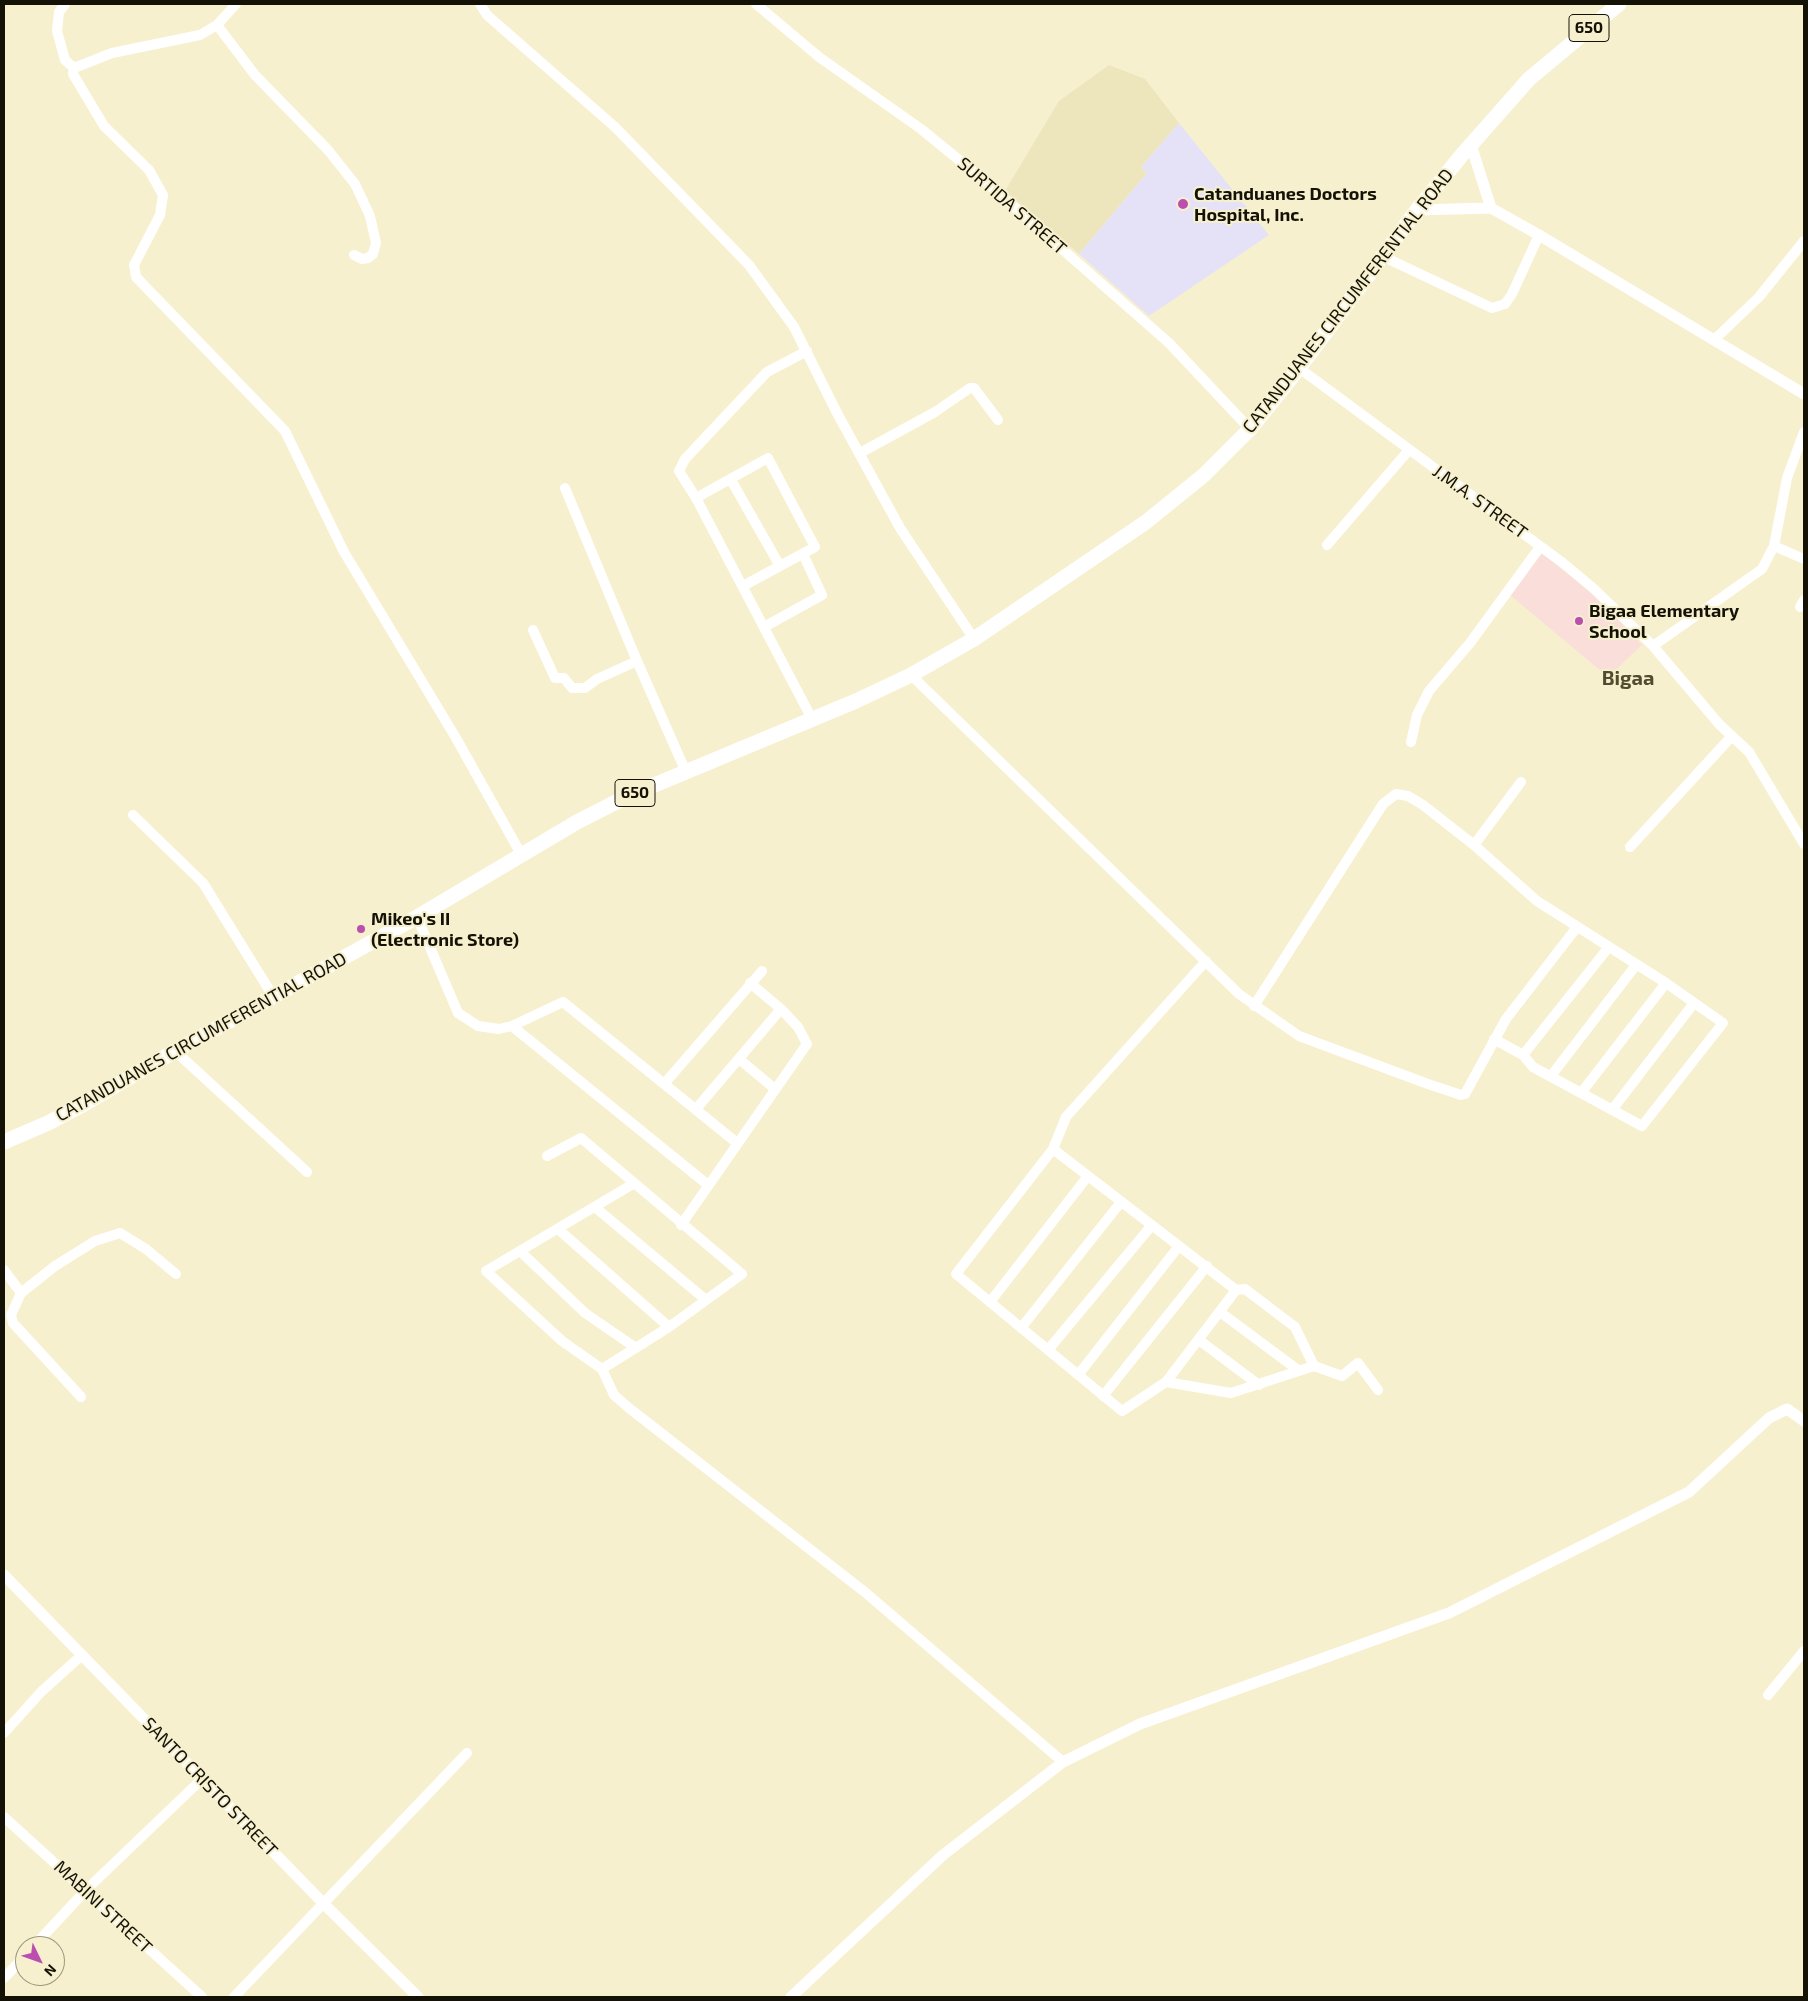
<!DOCTYPE html>
<html>
<head>
<meta charset="utf-8">
<style>
  body { margin:0 }
  #map { position:relative; width:1808px; height:2001px; overflow:hidden; background:#f7f0ce; font-family:"Exo 2",sans-serif }
  canvas { display:block }
  .frame { position:absolute; inset:0; border:5px solid #141206; pointer-events:none }
  .north { position:absolute; left:15px; top:1936px; width:50px; height:50px; box-sizing:border-box; background:#f7f0ce; border:1px solid #9c977e; border-radius:50%; rotate:132deg; font-size:14px; font-weight:700; line-height:20px; text-align:center; color:#141206 }
  .north::after { content:''; display:block; margin:auto; width:18px; height:22px; background:#bb4eae; clip-path:polygon(50% 0,100% 100%,50% 72%,0 100%) }
</style>
</head>
<body>
<div id="map">
<canvas width="1808" height="2001"></canvas>
<div class="frame"></div>
<div class="north">N</div>
</div>
<script>
const g = document.querySelector('canvas').getContext('2d');
g.lineJoin = 'round';
function paint(path, color) { g.fillStyle = color; g.fill(path, 'evenodd'); }
const toPath = rows => new Path2D(rows.map(r => 'M' + r).join(''));
function trace(path, color, width, dash) { g.strokeStyle = color; g.lineWidth = width; g.lineCap = dash ? 'butt' : 'round'; g.setLineDash(dash || []); g.stroke(path); }
function write(font, color, halo, rows, align = 'center') {
  g.font = font + ' "Exo 2",sans-serif'; g.lineWidth = 4; g.setLineDash([]); g.textBaseline = 'middle'; g.strokeStyle = halo; g.fillStyle = color; for (const [text, x, y, turn = 0] of rows) {
    g.save(); g.translate(x, y); g.rotate((+turn || 0) * Math.PI / 180); g.textAlign = isNaN(turn) ? turn : align; if (halo) g.strokeText(text, 0, 0); g.fillText(text, 0, 0); g.restore();
  }
}
paint(toPath([
  [1109,65,1145,79,1179,123,1141,167,1147,173,1079,254,1005,191,1059,101]
]), '#ede5bc');
paint(toPath([
  [1542,553,1595,596,1642,645,1608,677,1510,595]
]), '#f9deda');
paint(toPath([
  [1179,123,1269,235,1149,316,1079,254,1147,173,1141,167]
]), '#e5e2f8');
trace(toPath([
  [65,4,59,12,57,31,65,60,74,68],
  [480,4,487,15,615,127,749,265,794,327,837,413,900,528,974,639],
  [756,4,819,57,921,129,980,177,1169,343,1250,429],
  [217,25,255,75,328,150,355,184,370,216,376,243,373,254,368,258,362,259,354,255],
  [74,68,73,74,104,126,149,170,163,195,160,215,134,265,136,277,285,431,344,552,456,738,521,854],
  [74,68,112,53,200,35,217,25,236,4],
  [1382,256,1492,308,1505,304,1512,294,1539,235],
  [1714,340,1759,297,1804,241],
  [807,351,767,372,685,459,679,471,696,498,812,719],
  [1299,368,1563,563,1593,588,1653,646,1719,724,1749,752,1804,844],
  [860,453,935,412,970,388,974,388,998,420],
  [731,480,780,566],
  [565,488,637,661,686,772],
  [696,498,768,458,815,547,743,586],
  [1327,545,1409,450],
  [1774,546,1804,559],
  [1800,607,1804,600],
  [764,627,822,595,803,554],
  [533,630,555,678,564,678,572,688,585,688,597,679,637,661],
  [1653,646,1762,569,1774,546,1787,478,1804,432],
  [911,675,1239,994,1299,1036,1428,1084,1461,1095,1465,1094,1506,1019,1577,927],
  [1411,742,1417,715,1429,691,1470,643,1540,547],
  [133,815,203,883,273,996],
  [1474,845,1521,782],
  [1630,847,1732,736],
  [417,917,458,1013,478,1026,499,1029,512,1026,563,1002,737,1143],
  [1206,961,1066,1117,1053,1149,956,1274,1122,1411,1166,1382,1236,1290],
  [1254,1006,1383,804,1396,794,1408,796,1423,805,1474,845,1537,901,1666,983,1723,1023,1642,1126,1533,1067,1523,1055,1608,948],
  [512,1026,708,1185],
  [1494,1039,1523,1055],
  [175,1051,307,1172],
  [739,1059,775,1089],
  [1551,1076,1636,965],
  [664,1084,762,971],
  [1581,1093,1666,983],
  [696,1109,781,1009],
  [1612,1110,1694,1003],
  [1053,1149,1236,1290,1245,1289,1295,1327,1314,1366],
  [547,1156,581,1138,742,1274,669,1327,602,1369,562,1341,486,1271,633,1184],
  [596,1208,706,1300],
  [681,1225,807,1044,798,1027,781,1009,750,983],
  [558,1229,669,1327],
  [520,1251,585,1313,636,1348],
  [4,1270,21,1293],
  [990,1302,1088,1176],
  [1220,1312,1298,1370],
  [1021,1328,1121,1202],
  [1199,1340,1259,1385],
  [1048,1350,1152,1225],
  [602,1369,614,1395,629,1408,866,1593,1063,1762],
  [1078,1375,1179,1246],
  [1166,1382,1231,1393,1314,1366,1342,1376,1358,1363,1378,1390],
  [1103,1396,1207,1266],
  [81,1397,13,1323,11,1315,21,1293,55,1266,95,1241,120,1233,146,1249,176,1274],
  [1768,1695,1804,1651],
  [4,1733,41,1692,82,1655],
  [4,1817,202,1997],
  [34,1946,86,1890,202,1779],
  [4,1978,25,1956],
  [234,1997,467,1753]
]), '#fff', 10);
trace(toPath([
  [1471,145,1491,208],
  [1417,210,1491,208,1539,235,1804,394],
  [4,1575,325,1905,418,1997],
  [791,1997,943,1855,1063,1762,1140,1724,1449,1613,1689,1492,1769,1418,1787,1409,1804,1421]
]), '#fff', 11);
trace(toPath([
  [4,1142,48,1123,84,1104,175,1051,417,917,577,822,628,796,856,701,911,675,974,639,1146,522,1204,475,1250,429,1299,368,1417,210,1461,156,1529,79,1619,4]
]), '#fff', 15);
for (const [x, y, r, color] of [
  [1183,204,6,"#bb4eae"],
  [1579,621,5,"#bb4eae"],
  [361,929,5,"#bb4eae"]
]) { const dot = new Path2D(); dot.arc(x, y, r, 0, 2 * Math.PI); g.fillStyle = color; g.fill(dot); trace(dot, '#f7f0ce', 2); }
for (const [x, y, w] of [
  [1589,28,40],
  [635,793,40]
]) { const box = new Path2D(); box.roundRect(x - w / 2, y - 13.5, w, 27, 4); g.fillStyle = '#f7f0ce'; g.fill(box); trace(box, '#141206', 1); }
write('bold 16px', '#141206', null, [
  ["650",1589,28],
  ["650",635,793]
]);
write('bold 18px', '#141206', '#f7f0ce', [
  ["Catanduanes Doctors",1194,194],
  ["Hospital, Inc.",1194,215],
  ["Bigaa Elementary",1589,611],
  ["School",1589,632],
  ["Mikeo's II",371,919],
  ["(Electronic Store)",371,940]
], 'left');
write('18px', '#141206', '#f7f0ce', [
  ["SURTIDA STREET",1012,206,41],
  ["CATANDUANES CIRCUMFERENTIAL ROAD",1348,301,-52],
  ["J.M.A. STREET",1480,502,36],
  ["CATANDUANES CIRCUMFERENTIAL ROAD",201,1037,-29],
  ["SANTO CRISTO STREET",210,1787,46],
  ["MABINI STREET",103,1907,43]
]);
write('bold 20px', '#514b2f', '#f7f0ce', [
  ["Bigaa",1628,678]
]);
</script>
</body>
</html>
